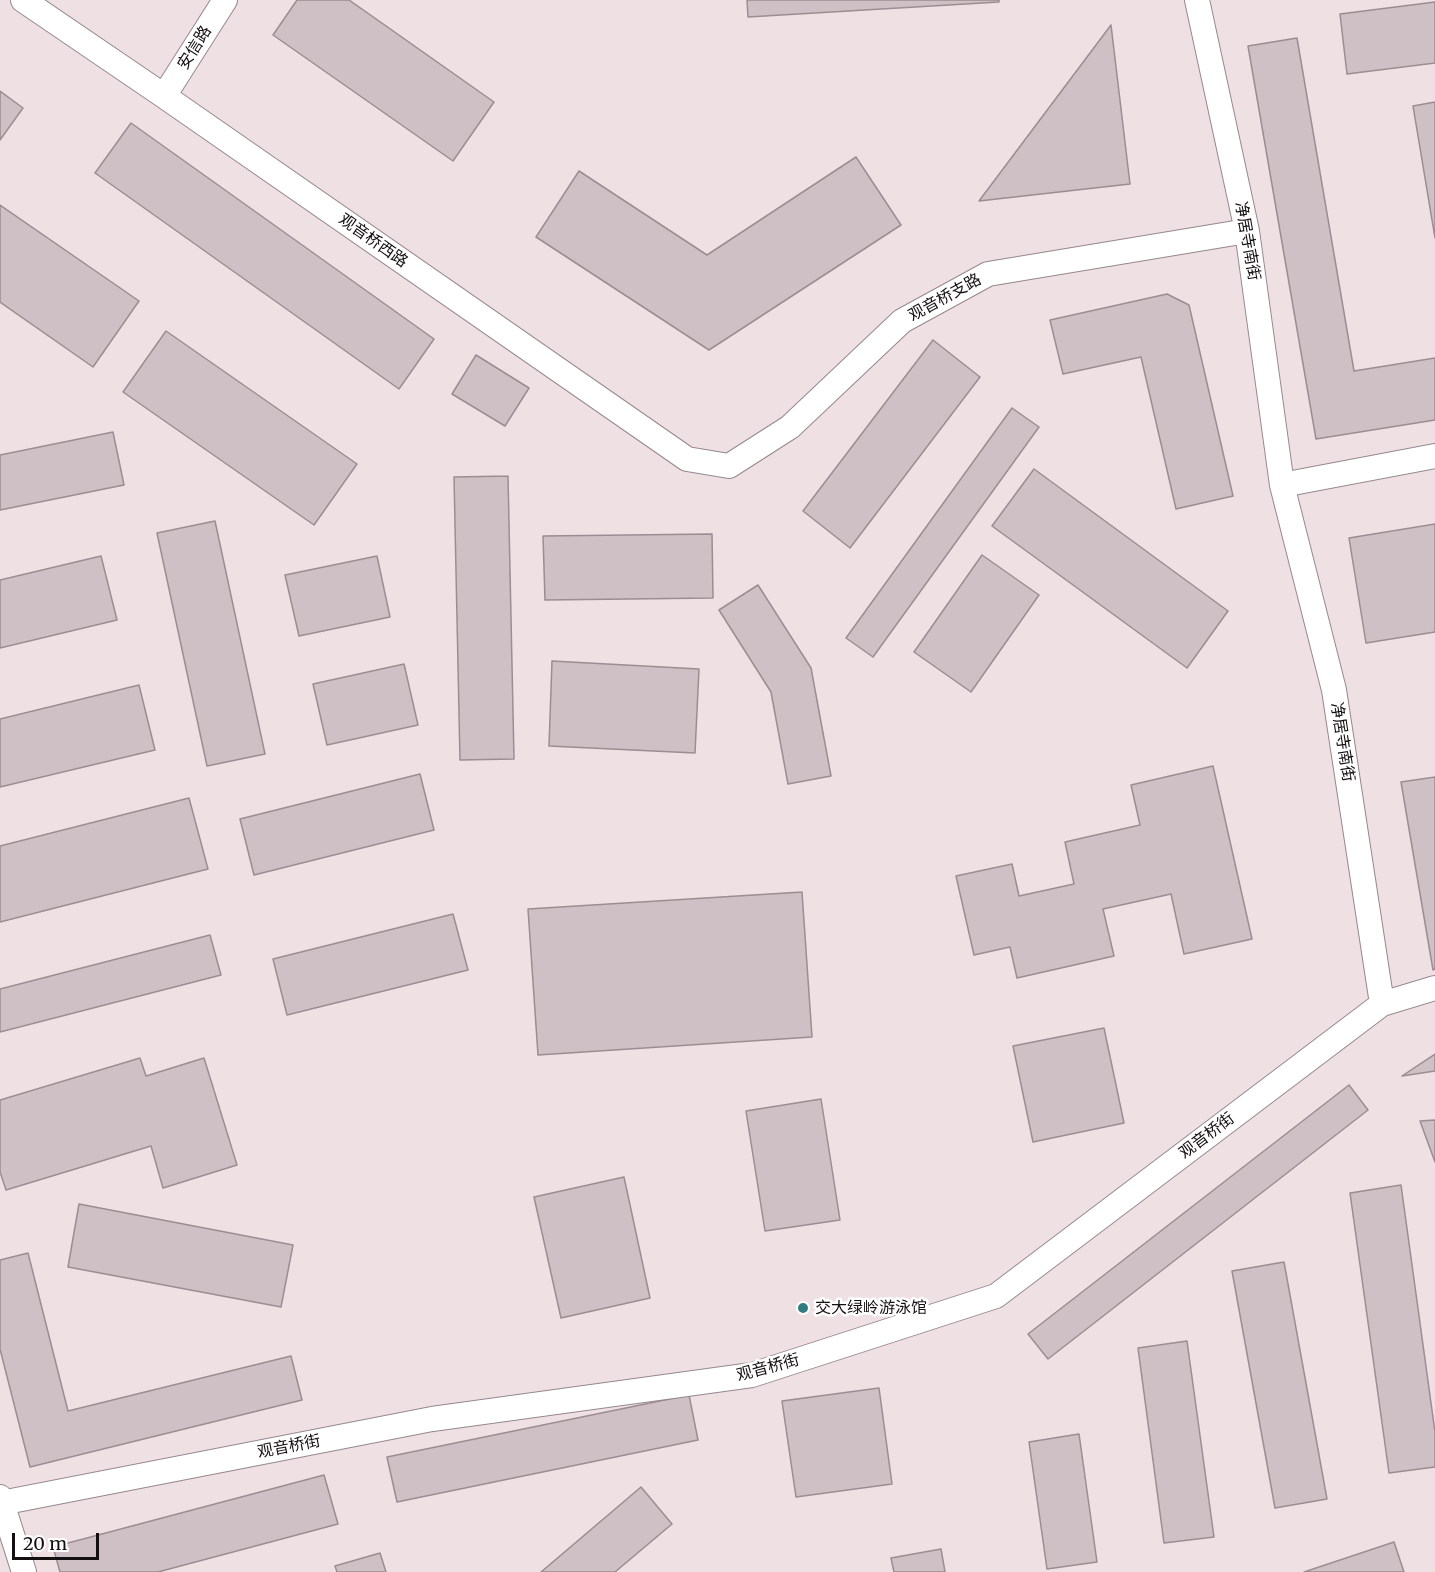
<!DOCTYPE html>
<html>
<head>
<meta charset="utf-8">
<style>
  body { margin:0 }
  #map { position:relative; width:1435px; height:1572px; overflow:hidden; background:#efe0e4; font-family:Merriweather,serif }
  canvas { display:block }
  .scale { position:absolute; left:12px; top:1533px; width:87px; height:27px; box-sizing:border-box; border:3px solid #140f11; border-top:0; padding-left:8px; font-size:18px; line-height:21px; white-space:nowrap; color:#140f11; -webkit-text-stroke:4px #fff; paint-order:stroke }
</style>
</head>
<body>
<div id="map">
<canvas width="1435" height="1572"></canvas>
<div class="scale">20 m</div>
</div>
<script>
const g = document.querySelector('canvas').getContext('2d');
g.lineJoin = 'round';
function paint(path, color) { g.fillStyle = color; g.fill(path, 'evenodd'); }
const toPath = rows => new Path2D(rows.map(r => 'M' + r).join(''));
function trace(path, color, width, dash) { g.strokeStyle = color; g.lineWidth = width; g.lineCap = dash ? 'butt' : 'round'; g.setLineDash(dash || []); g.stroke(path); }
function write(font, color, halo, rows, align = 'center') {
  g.font = font + ' Merriweather,"Noto Sans SC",serif'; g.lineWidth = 5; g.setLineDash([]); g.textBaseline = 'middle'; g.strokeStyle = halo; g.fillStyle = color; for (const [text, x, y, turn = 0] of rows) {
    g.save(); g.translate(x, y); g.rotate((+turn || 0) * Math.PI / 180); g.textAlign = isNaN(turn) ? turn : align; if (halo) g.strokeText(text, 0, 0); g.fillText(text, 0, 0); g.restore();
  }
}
const building = toPath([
  [297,0,349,0,494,102,453,161,273,35,297,0],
  [747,0,999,0,999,2,748,17,747,0],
  [1435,2,1435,63,1347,74,1340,14,1435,2],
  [1111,25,1130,184,979,201,1111,25],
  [1297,38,1354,371,1435,358,1435,420,1316,439,1248,46,1297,38],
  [0,91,23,108,0,140,0,91],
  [1435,102,1435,238,1413,106,1435,102],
  [131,123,434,339,399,389,95,173,131,123],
  [856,157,901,225,709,350,536,237,579,171,707,255,856,157],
  [0,205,139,301,93,367,0,302,0,205],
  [1167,294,1189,305,1233,496,1176,509,1141,357,1063,374,1050,320,1167,294],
  [166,331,357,464,314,525,123,392,166,331],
  [933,340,980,377,850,548,803,511,933,340],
  [476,355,529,388,505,426,452,394,476,355],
  [1012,408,1039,427,873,657,846,638,1012,408],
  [113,432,124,485,0,510,0,455,113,432],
  [1034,469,1228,611,1187,668,992,526,1034,469],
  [508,476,514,759,460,760,454,477,508,476],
  [215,521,265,754,207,766,157,533,215,521],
  [1435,524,1435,632,1366,643,1349,538,1435,524],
  [712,534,713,598,545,600,543,536,712,534],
  [982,555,1039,595,971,692,914,652,982,555],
  [101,556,117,620,0,648,0,580,101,556],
  [377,556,390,617,299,636,285,575,377,556],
  [758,585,811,668,831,776,788,784,771,692,719,610,758,585],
  [552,661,699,669,695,753,549,746,552,661],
  [404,664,418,725,327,745,313,684,404,664],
  [139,685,155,750,0,787,0,719,139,685],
  [1213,766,1252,939,1184,954,1171,894,1103,909,1114,956,1017,978,1010,947,974,955,956,876,1012,864,1019,896,1074,884,1065,842,1140,825,1131,785,1213,766],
  [420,774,434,830,254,875,240,819,420,774],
  [1435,777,1435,969,1433,970,1401,782,1435,777],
  [189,798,208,869,0,922,0,846,189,798],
  [802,892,812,1037,538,1055,528,909,802,892],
  [453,914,468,970,287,1015,273,959,453,914],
  [210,935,221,975,0,1032,0,989,210,935],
  [1104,1028,1124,1123,1033,1142,1013,1046,1104,1028],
  [1435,1054,1435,1071,1402,1076,1435,1054],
  [140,1058,146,1076,204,1058,237,1165,163,1188,151,1146,6,1190,0,1172,0,1100,140,1058],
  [1349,1085,1368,1110,1048,1359,1028,1334,1349,1085],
  [821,1099,840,1220,765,1231,746,1111,821,1099],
  [1435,1120,1435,1162,1420,1121,1435,1120],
  [624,1177,650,1298,561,1318,534,1197,624,1177],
  [1401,1185,1435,1432,1435,1467,1389,1473,1350,1193,1401,1185],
  [79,1204,293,1245,281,1307,68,1267,79,1204],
  [28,1253,68,1411,291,1356,302,1400,30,1467,0,1349,0,1260,28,1253],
  [1284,1262,1327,1499,1275,1508,1232,1271,1284,1262],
  [1187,1341,1214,1537,1164,1543,1138,1348,1187,1341],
  [879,1388,892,1484,796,1497,782,1401,879,1388],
  [689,1395,698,1440,397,1502,387,1457,689,1395],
  [1079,1434,1097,1562,1047,1569,1029,1442,1079,1434],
  [324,1475,338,1524,158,1572,60,1572,53,1547,324,1475],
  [641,1487,672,1524,615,1572,541,1572,641,1487],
  [1394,1542,1404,1572,1304,1572,1394,1542],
  [941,1549,945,1572,894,1572,891,1558,941,1549],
  [380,1553,386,1572,337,1572,335,1566,380,1553]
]);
paint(building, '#cec0c4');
trace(building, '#9b8d92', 1.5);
const street = toPath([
  [23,0,164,96,687,459,729,466,790,427,902,321,988,274,1247,231],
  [1197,0,1247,231,1282,485,1334,690,1382,1004],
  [164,96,225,0],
  [1282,485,1435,456],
  [0,1497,24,1572],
  [1,1503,432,1419,752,1375,996,1296,1382,1004,1435,988]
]);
trace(street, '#96888d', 26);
trace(street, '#fff', 24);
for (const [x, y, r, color] of [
  [803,1308,6,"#327a82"]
]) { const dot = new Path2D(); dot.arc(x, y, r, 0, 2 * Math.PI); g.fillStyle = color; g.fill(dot); trace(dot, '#fff', 2); }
write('16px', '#140f11', '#fff', [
  ["安信路",195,48,-58],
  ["观音桥西路",373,241,35],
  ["净居寺南街",1247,241,80],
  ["观音桥支路",945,298,-29],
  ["净居寺南街",1342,742,81],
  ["观音桥街",1207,1136,-37],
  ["观音桥街",768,1368,-15],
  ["观音桥街",289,1447,-11]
]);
write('16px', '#140f11', '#fff', [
  ["交大绿岭游泳馆",815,1308]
], 'left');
</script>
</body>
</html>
